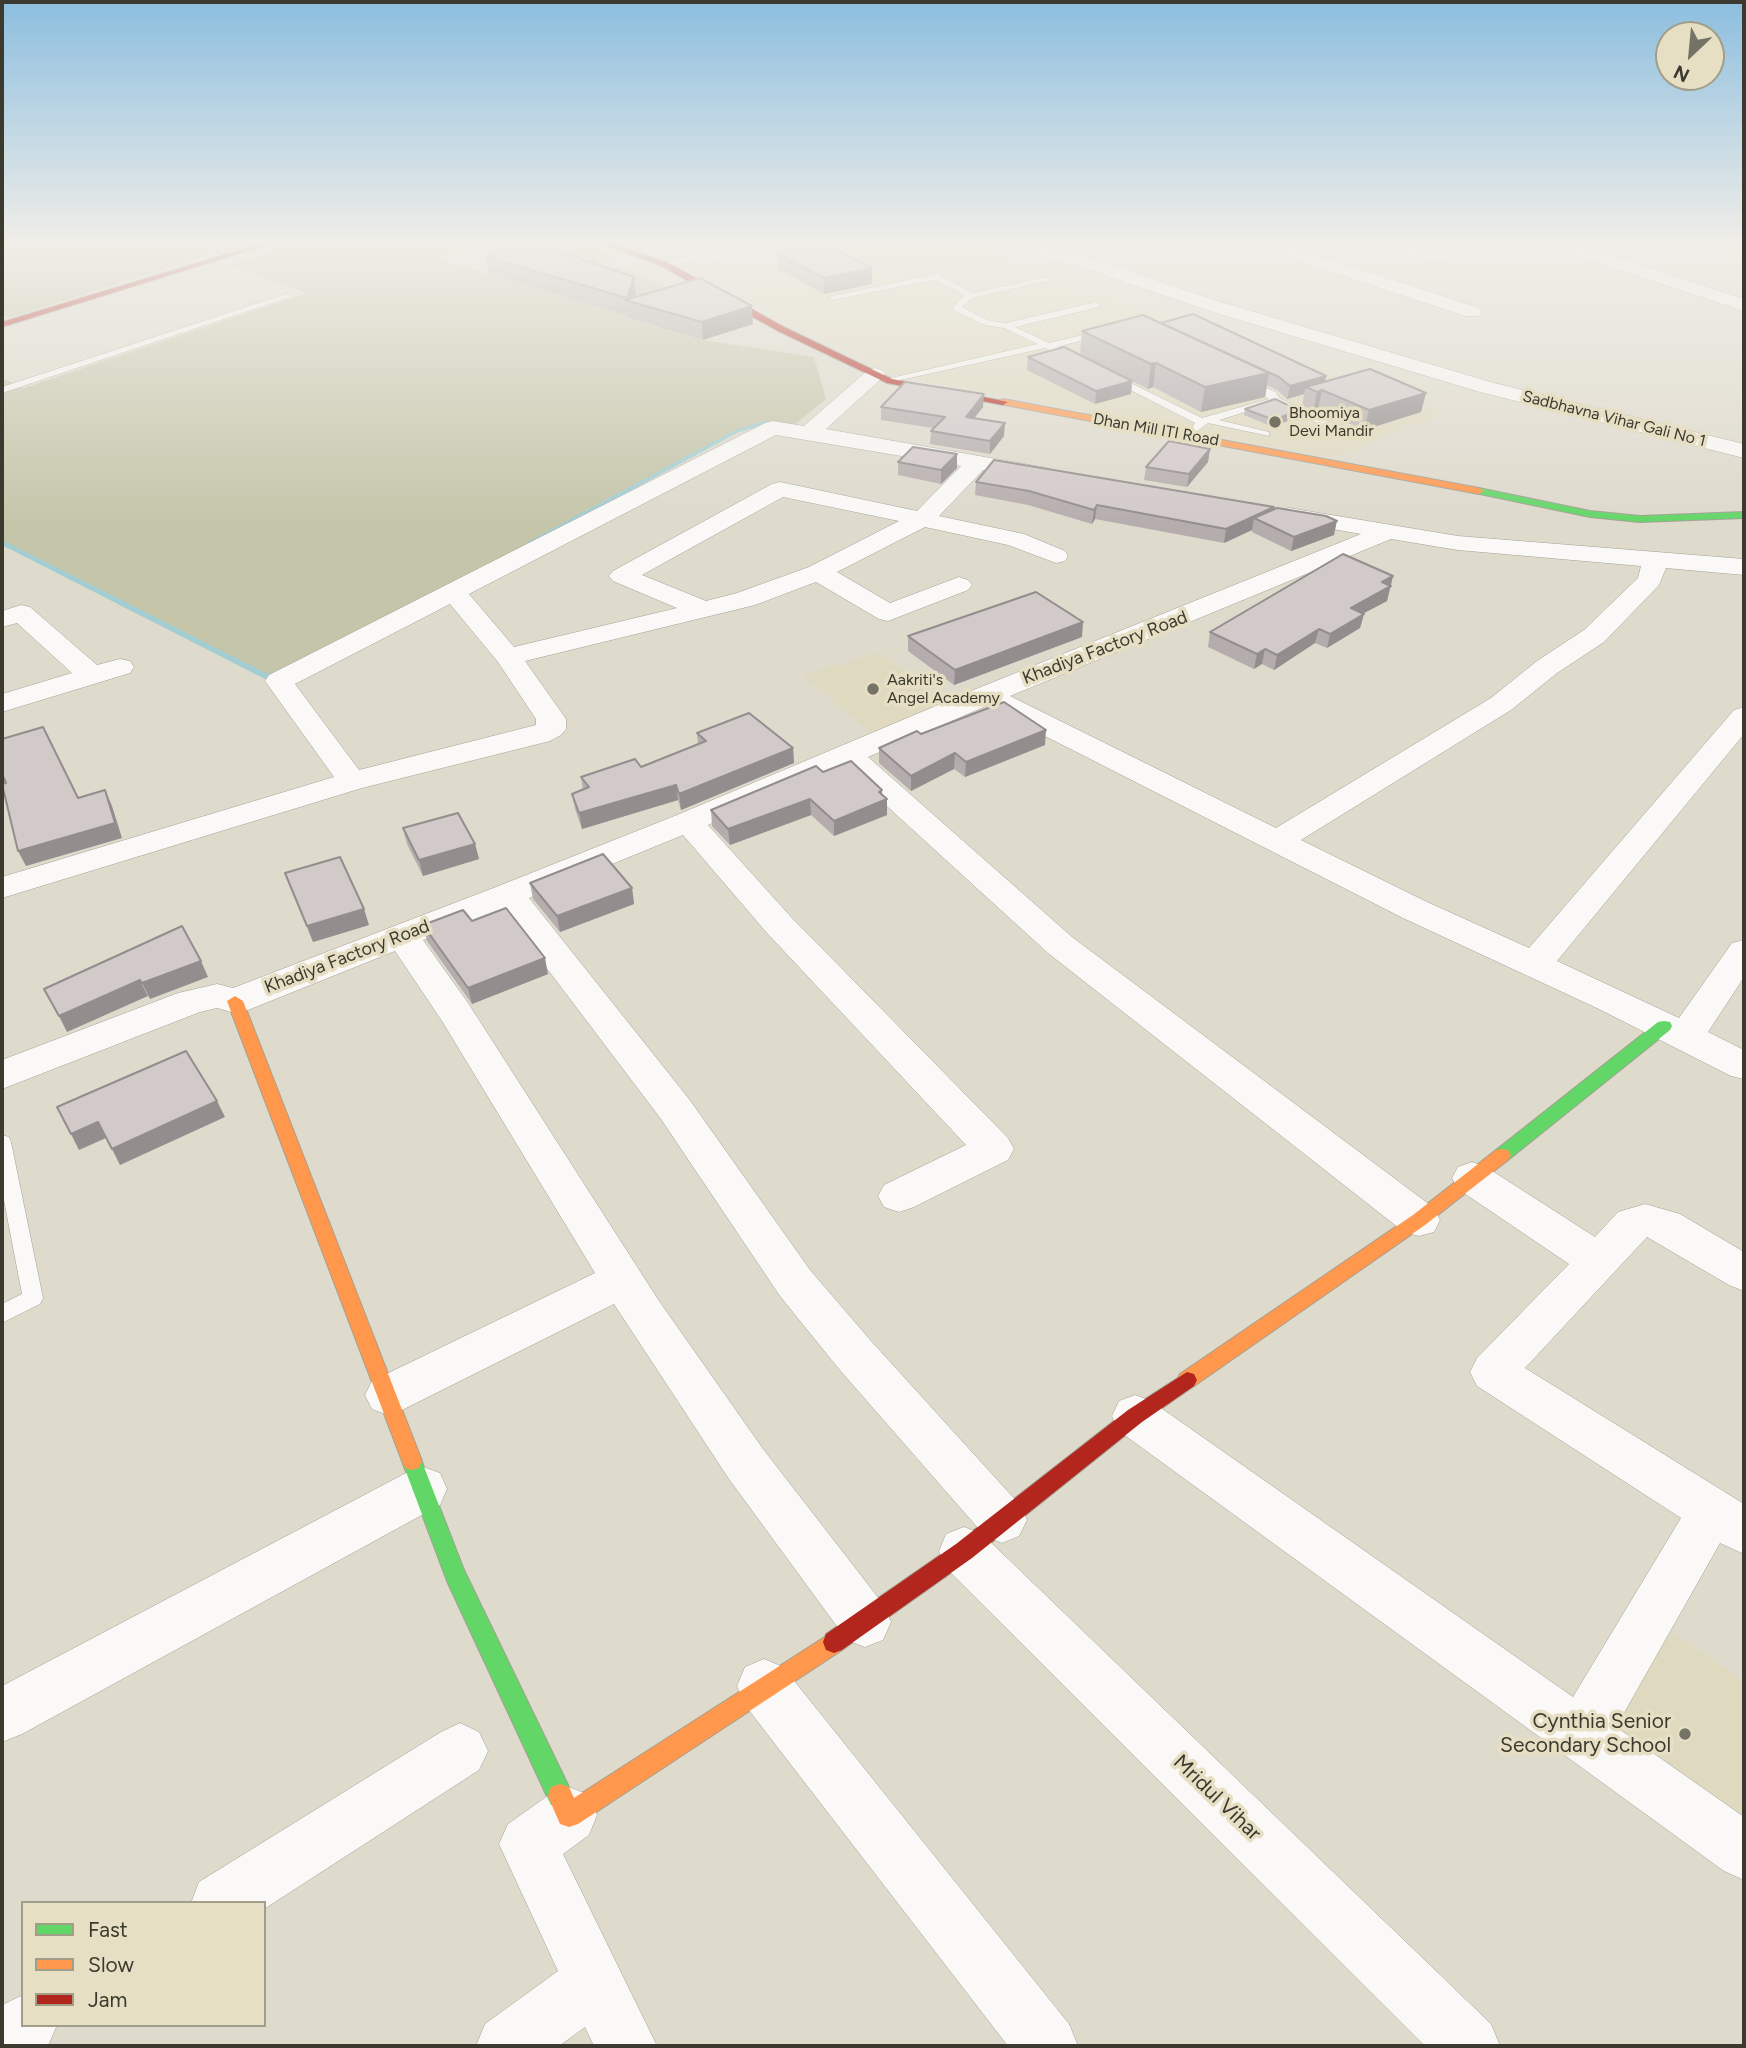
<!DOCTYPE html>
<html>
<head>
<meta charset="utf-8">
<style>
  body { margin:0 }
  #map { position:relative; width:1746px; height:2048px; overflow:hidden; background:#dedacc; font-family:Figtree,sans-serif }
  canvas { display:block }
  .frame { position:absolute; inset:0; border:4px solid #3c3a2f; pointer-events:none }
  .legend { position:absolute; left:21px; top:1901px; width:245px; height:126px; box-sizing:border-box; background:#e6dfc4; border:2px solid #a29d88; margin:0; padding:9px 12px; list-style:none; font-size:21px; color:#3c3a2f }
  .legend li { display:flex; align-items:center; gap:14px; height:35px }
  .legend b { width:35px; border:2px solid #a29d88 }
  .north { position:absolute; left:1655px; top:21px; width:70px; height:70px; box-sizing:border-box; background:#e6dfc4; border:2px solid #a29d88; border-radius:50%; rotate:206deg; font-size:19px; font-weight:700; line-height:28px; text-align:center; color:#3c3a2f }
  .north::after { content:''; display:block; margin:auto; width:24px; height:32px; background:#757266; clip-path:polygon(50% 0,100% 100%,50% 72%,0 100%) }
</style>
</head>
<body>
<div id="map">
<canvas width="1746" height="2048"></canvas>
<div class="frame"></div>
<ul class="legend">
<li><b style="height:9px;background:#63d668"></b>Fast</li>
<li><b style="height:9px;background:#ff974d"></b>Slow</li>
<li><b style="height:9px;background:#b3261e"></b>Jam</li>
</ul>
<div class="north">N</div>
</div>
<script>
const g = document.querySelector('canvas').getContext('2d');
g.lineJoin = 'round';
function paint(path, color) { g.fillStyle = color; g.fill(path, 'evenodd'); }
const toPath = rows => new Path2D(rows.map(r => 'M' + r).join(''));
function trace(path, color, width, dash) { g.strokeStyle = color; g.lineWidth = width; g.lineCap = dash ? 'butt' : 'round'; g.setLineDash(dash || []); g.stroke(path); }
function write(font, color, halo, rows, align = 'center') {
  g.font = font + ' Figtree,sans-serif'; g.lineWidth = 7; g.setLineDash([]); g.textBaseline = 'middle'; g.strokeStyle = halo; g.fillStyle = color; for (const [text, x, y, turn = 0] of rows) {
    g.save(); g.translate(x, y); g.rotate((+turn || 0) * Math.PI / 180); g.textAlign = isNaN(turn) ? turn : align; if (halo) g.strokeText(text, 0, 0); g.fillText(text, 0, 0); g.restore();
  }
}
paint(toPath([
  [897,241,911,251,965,243,1027,270,1443,412,1428,421,1407,427,1362,448,1328,457,894,375,701,276],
  [880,653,944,704,872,733,803,675],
  [1663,1627,1744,1681,1744,1833,1635,1753,1616,1715]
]), '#dfd9bf');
paint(toPath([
  [2,240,249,240,252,241,9,318,2,315],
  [307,240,479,240,439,259,561,296,560,286,620,266,690,299,628,319,703,340,814,357,826,399,793,426,764,423,735,432,444,589,268,677,2,542,2,378,24,388,307,293,230,265],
  [579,244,619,256,573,272,534,259]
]), '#c4c5a9');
paint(toPath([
  [764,421,779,424,776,426,764,425,737,433,530,545,524,544,733,431,764,421],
  [2,540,268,674,280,669,284,671,271,679,265,679,2,545,2,540]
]), '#a2cdd2');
const lane = toPath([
  [751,242,754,246,737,250,737,254,716,260,705,257,664,267,660,264,698,254,712,246,731,246,751,242],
  [713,250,726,250,728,251,716,255,709,253,713,250],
  [936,274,973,293,1047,277,1047,281,972,298,962,307,990,321,1006,323,1096,302,1100,305,1099,307,1015,327,1049,343,1104,330,1109,333,1057,347,1078,357,1080,359,1075,362,1045,348,887,383,887,379,1037,344,1004,328,985,325,956,312,953,307,965,295,935,280,832,300,828,297,936,274],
  [286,294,293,296,2,393,2,387,286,294],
  [1110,373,1202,418,1269,399,1242,384,1240,382,1245,379,1276,392,1279,398,1336,425,1350,424,1355,427,1350,430,1331,430,1274,403,1219,420,1269,432,1269,436,1208,423,1196,432,1191,429,1195,423,1107,378,1107,374,1110,373],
  [2,1135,9,1137,11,1142,43,1298,40,1304,2,1323,2,1304,22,1294,2,1190,2,1135]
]);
const street = toPath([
  [994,240,1020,240,1090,258,1224,303,1494,383,1744,444,1744,458,1480,392,1210,311,1078,266,996,244,994,240],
  [1245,240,1269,240,1479,308,1481,312,1479,316,1465,316,1247,244,1245,240],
  [1362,240,1388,240,1447,255,1450,259,1441,264,1364,244,1362,240],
  [1542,240,1563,240,1744,299,1744,311,1544,245,1542,240],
  [1734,242,1744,245,1744,257,1725,247,1734,242],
  [875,368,882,370,885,374,882,378,826,429,1047,468,1050,473,1047,478,1039,480,983,470,939,516,1024,534,1065,551,1068,556,1065,561,1056,563,1008,545,925,527,837,572,890,603,959,577,968,580,972,585,968,590,888,621,879,619,816,582,755,605,525,661,566,719,566,729,561,735,550,741,362,788,2,898,2,877,334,777,265,681,269,675,765,423,773,421,804,426,868,370,875,368],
  [776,435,961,466,917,511,780,482,772,484,613,571,609,576,613,581,677,608,514,647,469,594,776,435],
  [783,497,899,521,809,567,737,593,706,601,642,575,783,497],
  [450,604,498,662,536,719,536,725,359,770,295,684,450,604],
  [1289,508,1458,536,1744,559,1744,575,1666,568,1659,585,1604,642,1557,673,1511,710,1301,840,1427,902,1529,948,1734,710,1744,707,1744,734,1557,961,1679,1018,1732,943,1744,940,1744,977,1708,1032,1744,1050,1744,1079,1731,1076,1599,1009,1403,918,986,706,868,757,1072,937,1434,1208,1440,1220,1434,1232,1419,1236,1404,1232,1048,953,844,767,708,825,791,917,1008,1138,1014,1149,1008,1160,914,1207,899,1212,884,1207,878,1196,884,1185,966,1145,767,933,683,835,529,898,689,1099,810,1270,871,1341,1019,1504,1027,1520,1019,1536,1002,1543,985,1536,839,1369,780,1296,661,1119,502,909,423,940,468,1003,659,1301,763,1449,883,1604,891,1622,883,1640,865,1647,847,1640,729,1479,614,1304,404,1409,388,1415,372,1409,365,1395,372,1381,595,1273,442,1021,395,951,248,1010,235,1013,217,1008,200,1012,2,1089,2,1060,178,993,217,984,233,988,496,887,677,815,976,689,1361,534,1281,520,1277,515,1281,510,1289,508],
  [1391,539,1458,550,1641,566,1638,578,1584,630,1537,661,1491,698,1276,828,1010,696,1391,539],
  [21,605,30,607,97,665,120,659,130,661,134,667,130,673,2,712,2,694,72,673,17,623,2,627,2,611,21,605],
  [1472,1162,1486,1167,1595,1237,1618,1212,1645,1204,1680,1214,1744,1252,1744,1291,1729,1285,1647,1237,1525,1368,1744,1504,1744,1554,1720,1543,1616,1727,1744,1817,1744,1880,1724,1871,1119,1431,1112,1416,1119,1401,1135,1395,1151,1401,1573,1697,1681,1518,1477,1386,1470,1372,1477,1358,1569,1264,1458,1189,1452,1178,1458,1167,1472,1162],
  [423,1467,440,1473,447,1489,440,1505,22,1734,2,1742,2,1686,406,1473,423,1467],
  [964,1527,982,1534,1491,2024,1500,2046,1425,2046,946,1568,939,1551,946,1534,964,1527],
  [764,1659,783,1667,1069,2024,1078,2046,1008,2046,745,1705,737,1686,745,1667,764,1659],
  [460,1723,479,1732,488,1751,479,1770,264,1909,264,1903,191,1903,199,1882,441,1732,460,1723],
  [569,1787,589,1795,597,1815,589,1835,563,1854,657,2046,594,2046,585,2027,559,2046,476,2046,485,2024,558,1971,499,1844,508,1824,549,1795,569,1787],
  [23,1995,23,2025,57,2025,48,2046,2,2046,2,2005,23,1995]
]);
const fast = toPath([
  [1479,488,1590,511,1640,516,1744,512,1744,518,1640,522,1590,517,1475,493,1475,489,1479,488],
  [1664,1021,1670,1022,1672,1026,1670,1030,1508,1160,1496,1160,1493,1155,1496,1150,1658,1022,1664,1021],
  [412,1452,419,1454,464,1570,569,1787,572,1796,569,1805,560,1808,551,1805,447,1581,402,1461,405,1454,412,1452]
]);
const slow = toPath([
  [1003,399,1479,488,1484,491,1479,494,1000,404,1000,400,1003,399],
  [235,996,243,1001,422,1461,419,1468,412,1470,405,1468,402,1461,227,1001,235,996],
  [1502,1149,1508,1150,1511,1155,1508,1160,1425,1225,1194,1386,1187,1388,1180,1386,1177,1380,1180,1374,1413,1215,1496,1150,1502,1149],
  [834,1631,842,1634,845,1642,842,1650,578,1824,569,1827,560,1824,548,1796,551,1787,560,1784,569,1787,574,1798,834,1631]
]);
const jam = toPath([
  [273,240,283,240,2,327,2,322,273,240],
  [592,240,602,240,667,262,784,327,892,379,1008,402,1003,405,887,383,778,331,661,266,592,240],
  [1187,1372,1194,1374,1197,1380,1194,1386,1142,1422,972,1558,842,1650,834,1653,826,1650,823,1642,826,1634,956,1544,1128,1410,1187,1372]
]);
trace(lane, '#a3a094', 1);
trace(street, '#a3a094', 1);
trace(fast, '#a3a094', 2);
trace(slow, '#a3a094', 2);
trace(jam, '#a3a094', 2);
paint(lane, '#faf9f7');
paint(street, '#faf9f7');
paint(fast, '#63d668');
paint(slow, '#ff974d');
paint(jam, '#b3261e');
paint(toPath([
  [778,254,872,284,824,294,778,269],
  [486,257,636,295,635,297,753,324,703,340,627,318,626,315,488,274],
  [1161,323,1325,381,1426,393,1421,412,1364,430,1318,409,1313,411,1302,406,1304,394,1287,399,1277,390,1267,385,1265,397,1201,412,1153,387,1148,389,1080,355,1082,331],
  [1028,357,1132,381,1131,394,1095,404,1027,370],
  [881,407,983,407,974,418,1004,436,990,454,930,444,931,431,933,428,881,420],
  [1245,409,1299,410,1297,417,1273,427,1244,415],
  [1210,449,1208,462,1187,487,1144,480,1146,467],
  [898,462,957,468,941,484,898,475],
  [976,482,1274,507,1274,509,1334,535,1291,551,1252,532,1252,530,1224,543,1095,519,1092,524,1028,505,975,495],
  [1393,576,1387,601,1364,613,1360,628,1327,648,1315,643,1274,670,1262,664,1254,669,1208,647,1210,632],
  [908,636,1082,637,954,685,908,651],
  [697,733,793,748,794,763,681,810,678,800,582,829,575,809,572,794,583,790,581,777,641,767,698,745],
  [921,734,1045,745,965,777,954,769,911,791,879,763,879,748],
  [823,772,882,795,887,815,834,836,811,815,730,845,712,826,711,810],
  [403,828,475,844,479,859,423,876,407,844],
  [285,873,369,925,313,942],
  [530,883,632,888,634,904,560,932,533,899],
  [472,921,548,974,472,1004,427,941,423,925]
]), '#b5adad');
paint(toPath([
  [872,268,872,284,824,294,824,278],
  [634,277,636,295,633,303,627,301,627,298],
  [752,306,753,324,703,340,702,322],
  [1156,363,1153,387,1148,389,1151,364],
  [1269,373,1265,397,1201,412,1205,387],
  [1326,376,1324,389,1306,387,1304,394,1287,399,1290,386],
  [1132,381,1131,394,1095,404,1096,391],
  [1322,390,1318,409,1313,411,1317,392],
  [1426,393,1421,412,1364,430,1369,410],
  [984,394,983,407,965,430,966,417],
  [1299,410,1297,417,1273,427,1274,420],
  [1005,423,1004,436,990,454,990,441],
  [1210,449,1208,462,1187,487,1189,474],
  [957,454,957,468,941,484,941,470],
  [1097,505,1095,519,1092,524,1094,510],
  [1274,507,1271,521,1254,518,1252,530,1224,543,1226,529],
  [1337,521,1334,535,1291,551,1294,537],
  [1393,576,1387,601,1347,622,1351,608,1382,582],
  [1364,614,1360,628,1327,648,1330,634],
  [1083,622,1082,637,954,685,955,670],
  [1319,629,1315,643,1274,670,1277,655],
  [1265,649,1262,664,1254,669,1257,654],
  [1046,730,1045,745,965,777,966,762],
  [793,748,794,763,681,810,679,794],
  [955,753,954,769,911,791,911,776],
  [676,785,678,800,582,829,579,813],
  [105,790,112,806,122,838,26,866,18,851],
  [882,790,882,801,887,799,887,815,834,836,834,821],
  [810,799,811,815,730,845,728,829],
  [475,844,479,859,423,876,419,860],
  [632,888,634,904,560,932,557,916],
  [364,909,369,925,313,942,307,926],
  [545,958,548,974,472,1004,468,988],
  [201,961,208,977,150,999,142,983],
  [140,980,148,996,67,1032,59,1016],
  [217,1101,225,1117,120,1165,112,1149],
  [98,1122,106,1138,79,1150,71,1134]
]), '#938d8d');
const building = toPath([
  [525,240,634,277,627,298,486,257,525,240],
  [824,244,872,268,824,278,778,254,824,244],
  [700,278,752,306,702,322,625,300,700,278],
  [1193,314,1326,376,1290,386,1279,377,1161,323,1193,314],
  [1143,315,1269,373,1205,387,1156,363,1151,364,1082,331,1143,315],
  [1064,347,1132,381,1096,391,1028,357,1064,347],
  [1370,369,1426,393,1369,410,1322,390,1317,392,1306,387,1370,369],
  [905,382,984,394,966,417,1005,423,990,441,931,431,945,417,881,407,905,382],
  [1275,399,1299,410,1274,420,1245,409,1275,399],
  [1169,441,1210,449,1189,474,1146,467,1169,441],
  [913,447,957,454,941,470,898,462,913,447],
  [994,460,1274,507,1226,529,1097,505,1094,510,1029,491,976,482,994,460],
  [1277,508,1326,516,1337,521,1294,537,1254,518,1277,508],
  [1343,554,1393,576,1382,582,1391,586,1351,608,1364,614,1330,634,1319,629,1277,655,1265,649,1257,654,1210,632,1343,554],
  [1036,592,1083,622,955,670,908,636,1036,592],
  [1004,702,1046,730,966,762,955,753,911,776,879,748,917,731,921,734,1004,702],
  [749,713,793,748,679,794,676,785,579,813,572,794,589,787,581,777,635,759,641,767,706,741,697,733,749,713],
  [43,727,78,798,105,790,115,823,18,851,2,784,6,783,2,774,2,739,43,727],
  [851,761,882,790,879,792,887,799,834,821,810,799,728,829,711,810,816,766,823,772,851,761],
  [458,813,475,844,419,860,403,828,458,813],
  [603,854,632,888,557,916,530,883,603,854],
  [340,857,364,909,307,926,285,873,340,857],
  [506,908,545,958,468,988,423,925,463,910,472,921,506,908],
  [182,926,201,961,142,983,140,980,59,1016,44,989,182,926],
  [186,1051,217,1101,112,1149,98,1122,71,1134,57,1107,186,1051]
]);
paint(building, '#d2c9c9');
trace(building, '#938d8d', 2);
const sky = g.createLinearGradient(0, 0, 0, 526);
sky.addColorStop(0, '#8cbedf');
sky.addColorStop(0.46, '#f0eee8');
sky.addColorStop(1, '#f0eee800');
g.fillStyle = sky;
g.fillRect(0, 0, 1746, 526);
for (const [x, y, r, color] of [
  [1275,422,7,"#757266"],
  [873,689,7,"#757266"],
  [1685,1734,7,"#757266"]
]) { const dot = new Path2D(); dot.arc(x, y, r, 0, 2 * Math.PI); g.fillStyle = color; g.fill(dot); trace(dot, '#e6dfc4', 2.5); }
write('16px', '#3c3a2f', '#e6dfc4', [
  ["Bhoomiya",1289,413],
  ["Devi Mandir",1289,431],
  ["Aakriti's",887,680],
  ["Angel Academy",887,698]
], 'left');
write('16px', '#3c3a2f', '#e6dfc4', [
  ["Sadbhavna Vihar Gali No 1",1614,419,14],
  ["Dhan Mill ITI Road",1156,430,10]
]);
write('18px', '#3c3a2f', '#e6dfc4', [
  ["Khadiya Factory Road",1105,648,-21],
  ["Khadiya Factory Road",347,957,-21]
]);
write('21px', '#3c3a2f', '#e6dfc4', [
  ["Cynthia Senior",1671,1722],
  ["Secondary School",1671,1746]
], 'right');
write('21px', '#3c3a2f', '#e6dfc4', [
  ["Mridul Vihar",1217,1798,44]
]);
</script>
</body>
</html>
